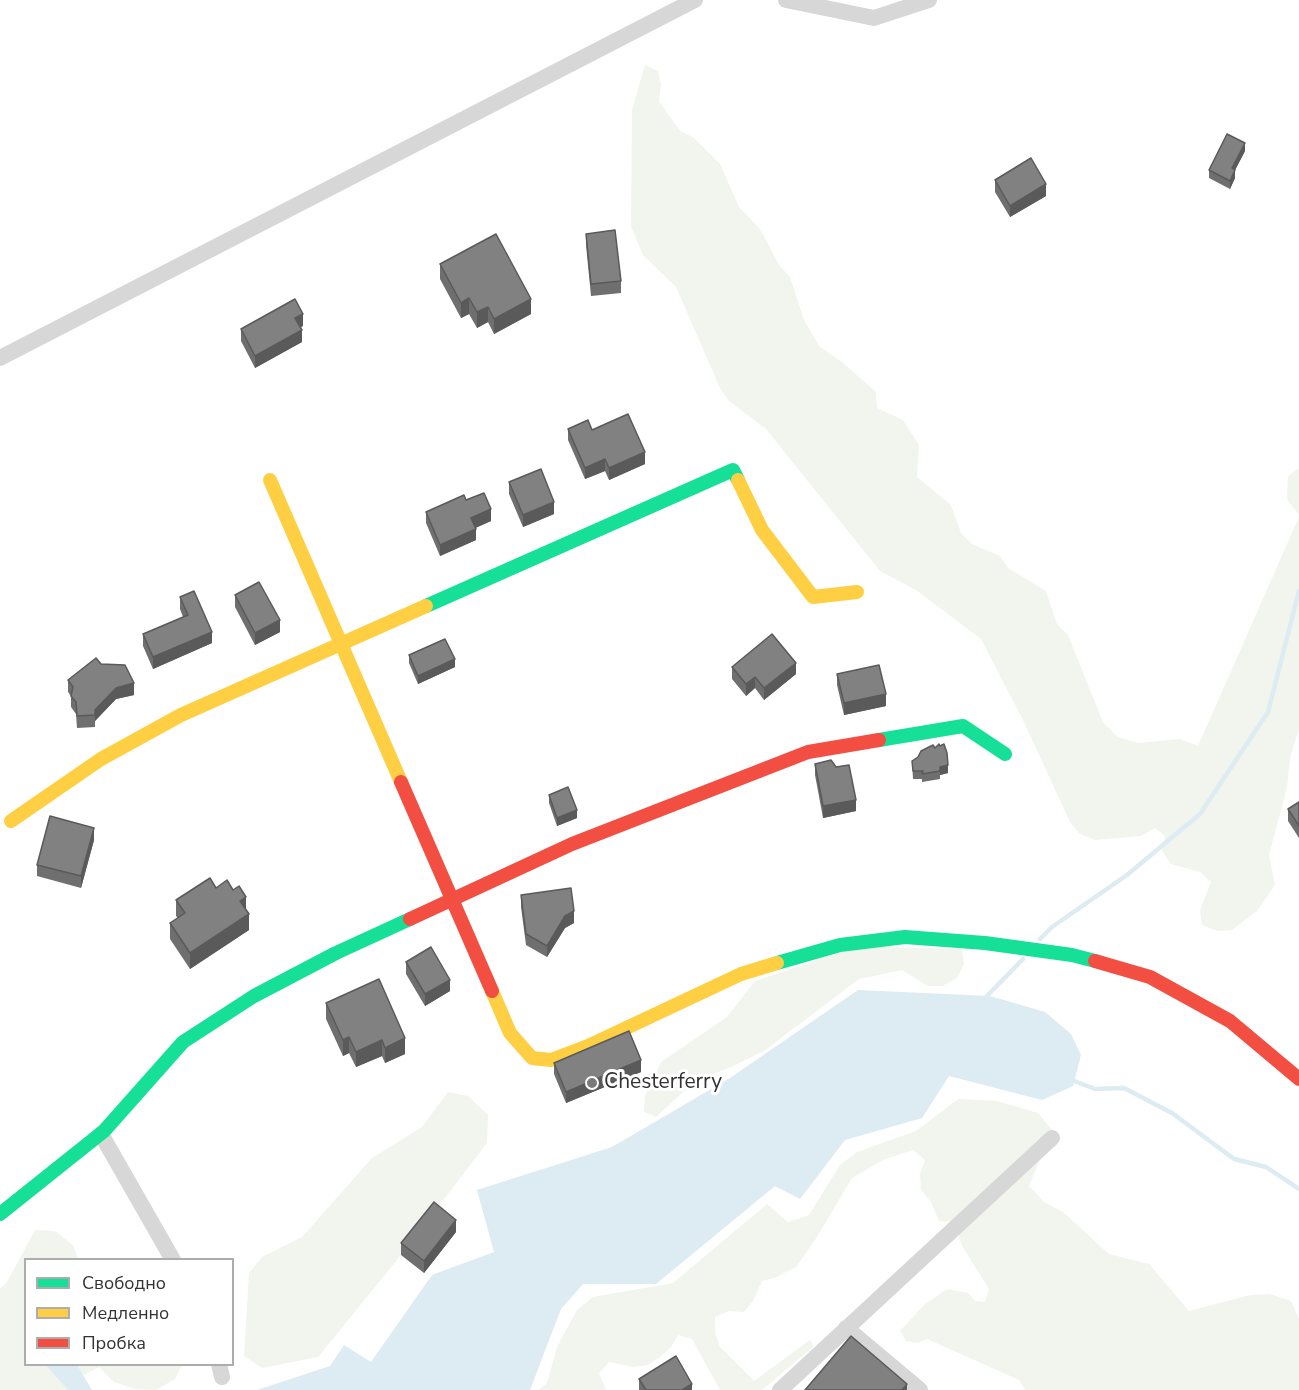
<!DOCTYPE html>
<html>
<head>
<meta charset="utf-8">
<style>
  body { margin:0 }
  #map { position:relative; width:1299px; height:1390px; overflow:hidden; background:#fff; font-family:"Nunito Sans",sans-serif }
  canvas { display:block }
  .legend { position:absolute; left:24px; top:1258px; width:210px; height:108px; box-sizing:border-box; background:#fff; border:2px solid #adadad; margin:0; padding:8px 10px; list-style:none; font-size:18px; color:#333 }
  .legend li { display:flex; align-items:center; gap:12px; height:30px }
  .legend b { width:30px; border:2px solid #adadad }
</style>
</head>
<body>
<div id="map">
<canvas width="1299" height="1390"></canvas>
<ul class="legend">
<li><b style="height:8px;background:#16e098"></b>Свободно</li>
<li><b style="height:8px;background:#ffcf43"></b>Медленно</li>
<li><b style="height:8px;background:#f24e42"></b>Пробка</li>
</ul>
</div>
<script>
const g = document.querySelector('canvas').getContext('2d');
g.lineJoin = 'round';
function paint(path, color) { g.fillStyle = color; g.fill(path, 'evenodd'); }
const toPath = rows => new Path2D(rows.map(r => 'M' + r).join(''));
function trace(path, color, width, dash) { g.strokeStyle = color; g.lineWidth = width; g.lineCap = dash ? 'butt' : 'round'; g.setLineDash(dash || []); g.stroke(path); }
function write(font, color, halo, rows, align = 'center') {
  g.font = font + ' "Nunito Sans",sans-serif'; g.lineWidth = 6; g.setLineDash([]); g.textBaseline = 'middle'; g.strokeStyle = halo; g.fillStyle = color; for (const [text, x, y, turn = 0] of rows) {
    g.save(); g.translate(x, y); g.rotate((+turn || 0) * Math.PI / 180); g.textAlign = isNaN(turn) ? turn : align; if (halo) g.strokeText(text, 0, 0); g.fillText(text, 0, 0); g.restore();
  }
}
paint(toPath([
  [645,65,658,71,661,85,659,101,680,131,693,137,720,164,739,207,760,229,779,265,790,277,804,320,819,346,843,363,876,392,877,408,903,420,919,445,917,477,951,505,961,533,972,544,1000,556,1008,568,1046,591,1057,624,1068,635,1103,722,1118,737,1138,743,1180,739,1198,746,1299,517,1299,729,1290,758,1287,788,1269,855,1275,885,1257,911,1232,930,1217,931,1202,925,1200,910,1211,882,1200,872,1171,864,1162,851,1165,836,1155,828,1141,836,1095,840,1080,834,1070,822,1023,720,981,639,916,590,880,571,766,429,729,401,720,388,676,287,643,255,631,227,632,110],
  [1299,468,1299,515,1287,499,1288,476],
  [860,946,962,949,964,964,957,978,943,986,928,986,902,970,859,979,764,1051,731,1067,695,1081,656,1117,644,1112,645,1096,661,1062,727,1017,755,981],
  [448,1092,468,1096,488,1115,487,1143,401,1255,318,1357,262,1368,244,1356,249,1273,262,1257,302,1237,372,1158,422,1127],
  [958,1099,997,1101,1038,1113,1052,1130,1029,1186,1044,1202,1063,1212,1109,1254,1149,1264,1189,1311,1250,1295,1270,1294,1291,1301,1299,1319,1299,1390,1025,1390,1019,1380,927,1339,917,1343,906,1341,900,1331,924,1305,947,1289,968,1293,975,1301,985,1302,989,1289,962,1246,954,1222,939,1221,931,1202,921,1190,920,1174,925,1160,913,1150,885,1159,852,1178,815,1240,796,1267,777,1277,762,1281,753,1301,744,1312,729,1311,715,1317,715,1333,720,1347,754,1381,810,1340,814,1346,762,1390,720,1390,692,1339,678,1335,671,1347,660,1357,648,1365,633,1367,609,1362,599,1373,606,1390,539,1390,547,1383,557,1347,577,1310,593,1297,673,1283,767,1204,788,1222,809,1215,840,1165,857,1152,916,1131],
  [35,1230,55,1231,73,1245,78,1259,26,1260,26,1364,182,1365,175,1379,156,1390,135,1389,114,1382,99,1367,80,1377,73,1390,0,1390,0,1289,7,1282]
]), '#f1f5ed');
paint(toPath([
  [858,990,990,996,1045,1012,1071,1034,1081,1055,1073,1086,1042,1100,949,1076,922,1118,845,1140,800,1199,775,1186,656,1284,583,1284,561,1309,530,1390,257,1390,330,1366,344,1345,371,1362,432,1275,494,1252,477,1190,612,1147,730,1078],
  [45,1364,77,1365,92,1390,68,1390]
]), '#ddebf3');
trace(toPath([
  [1040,939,1052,927,1127,875,1200,814,1268,712,1299,591],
  [985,998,1023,959],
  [1069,1079,1095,1089,1124,1088,1172,1113,1234,1159,1266,1167,1299,1189]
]), '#ddebf3', 4.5);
trace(toPath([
  [786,0,874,18,929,0],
  [0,358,695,0],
  [101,1134,173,1260],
  [846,1328,920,1390],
  [219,1364,222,1377],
  [780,1390,1052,1138]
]), '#d7d7d7', 16);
trace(toPath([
  [426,606,733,470,738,480],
  [879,740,963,726,1005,754],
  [777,963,840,945,905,937,985,943,1072,955,1095,961],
  [0,1214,104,1131,183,1042,254,996,336,953,410,919]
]), '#16e098', 14);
trace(toPath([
  [270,480,401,782],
  [738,480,762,530,813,597,857,592],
  [11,821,101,759,181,715,426,606],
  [492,991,510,1033,532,1058,551,1060,588,1046,741,974,777,963]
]), '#ffcf43', 14);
trace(toPath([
  [401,782,492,991],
  [410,919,572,844,808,752,879,740],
  [1095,961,1150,977,1230,1021,1299,1079]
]), '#f24e42', 14);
paint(toPath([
  [1245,151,1235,170,1235,178,1230,189,1209,178,1209,170],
  [995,180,1046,196,1010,217,995,192],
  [586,234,621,281,621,293,591,296,586,245],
  [440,264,531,314,494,334,488,322,477,328,469,314,461,318,440,279],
  [303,326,300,327,302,342,255,368,241,341,241,329],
  [568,429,592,430,645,464,609,480,605,471,585,479,568,440],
  [509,482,554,514,523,527,509,494],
  [466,500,491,521,475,528,476,540,440,556,426,523,426,512],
  [235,595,280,632,255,645,235,607],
  [180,597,212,643,153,669,143,646,143,634,183,617,180,609],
  [409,655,455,667,418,684,409,663],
  [101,664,134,695,116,699,95,721,95,727,77,728,76,714,71,707,71,696,68,692,68,680],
  [732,667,796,674,764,700,755,688,746,696,732,679],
  [837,674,886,706,844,715,837,685],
  [912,761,948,773,940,775,940,779,922,782,922,779,913,779],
  [815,764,856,811,823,818,815,775],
  [549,795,577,818,557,826,549,803],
  [1299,802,1299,838,1288,821,1288,809],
  [94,840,81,888,37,876,37,865],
  [521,895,574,923,565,928,547,957,526,945,521,907],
  [176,900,246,909,249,930,190,969,170,939,170,923,178,918,176,916],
  [406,962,450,991,425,1006,406,974],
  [326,1003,405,1054,385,1063,382,1056,356,1067,349,1053,343,1056,326,1019],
  [554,1063,641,1072,566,1103,554,1074],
  [456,1232,424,1273,401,1255,401,1243],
  [639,1379,692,1390,639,1390]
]), '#6f6f6f');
paint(toPath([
  [1245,143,1245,151,1232,176,1232,168],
  [1235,170,1235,178,1230,189,1230,181],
  [1046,184,1046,196,1010,217,1010,206],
  [469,298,469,314,461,318,461,303],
  [531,299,531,314,494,334,494,319],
  [488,307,488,322,477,328,477,312],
  [303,314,303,326,295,330,295,318],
  [302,330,302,342,255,368,255,356],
  [645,452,645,464,609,480,609,468],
  [605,459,605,471,585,479,585,468],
  [554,502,554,514,523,527,523,515],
  [491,509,491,521,471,530,471,518],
  [476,529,476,540,440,556,440,545],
  [280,620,280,632,255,645,255,633],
  [212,632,212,643,153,669,153,657],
  [455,659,455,667,418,684,418,676],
  [796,663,796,674,764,700,764,688],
  [755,677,755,688,746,696,746,684],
  [134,683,134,695,116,699,95,721,95,710,116,688],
  [886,694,886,706,844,715,844,703],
  [948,765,948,773,940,775,940,767],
  [856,800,856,811,823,818,823,806],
  [577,810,577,818,557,826,557,818],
  [94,828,94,840,81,888,81,876],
  [246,897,246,913,240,901],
  [574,911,574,923,565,928,547,957,547,946,565,916],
  [249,914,249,930,190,969,190,953],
  [450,980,450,991,425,1006,425,994],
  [349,1037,349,1053,343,1056,343,1040],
  [405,1038,405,1054,385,1063,385,1048],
  [382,1040,382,1056,356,1067,356,1052],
  [641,1060,641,1072,566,1103,566,1092],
  [456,1220,456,1232,424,1273,424,1261],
  [692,1384,692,1390,682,1390],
  [907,1384,907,1390,902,1390]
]), '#5a5a5a');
const building = toPath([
  [1227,134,1245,143,1232,168,1235,170,1230,181,1209,170,1227,134],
  [1031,158,1046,184,1010,206,995,180,1031,158],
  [615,230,621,281,591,284,586,234,615,230],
  [496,234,531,299,494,319,488,307,477,312,469,298,461,303,440,264,496,234],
  [295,299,303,314,295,318,302,330,255,356,241,329,295,299],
  [628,414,645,452,609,468,605,459,585,468,568,429,588,420,592,430,628,414],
  [541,469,554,502,523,515,509,482,541,469],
  [484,493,491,509,471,518,476,529,440,545,426,512,464,495,466,500,484,493],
  [259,582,280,620,255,633,235,595,259,582],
  [194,591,212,632,153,657,143,634,188,615,180,597,194,591],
  [772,634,796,663,764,688,755,677,746,684,732,667,772,634],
  [445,639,455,659,418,676,409,655,445,639],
  [96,658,101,664,125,665,134,683,116,688,95,710,95,715,77,716,76,702,71,696,73,687,68,680,96,658],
  [879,665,886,694,844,703,837,674,879,665],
  [939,744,940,746,944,744,947,753,948,765,940,767,940,771,922,774,923,771,913,771,912,761,918,757,921,751,933,745,935,748,939,744],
  [831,760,836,767,849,765,856,800,823,806,815,764,831,760],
  [568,787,577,810,557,818,549,795,568,787],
  [1299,802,1299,826,1288,809,1299,802],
  [50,816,94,828,81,876,37,865,50,816],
  [210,878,216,888,227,880,233,890,239,886,246,897,240,901,249,914,190,953,170,923,185,913,176,900,210,878],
  [571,888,574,911,565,916,547,946,526,934,521,895,571,888],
  [431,947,450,980,425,994,406,962,431,947],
  [379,979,405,1038,385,1048,382,1040,356,1052,349,1037,343,1040,326,1003,379,979],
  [629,1031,641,1060,566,1092,554,1063,629,1031],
  [434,1202,456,1220,424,1261,401,1243,434,1202],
  [851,1336,907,1384,902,1390,805,1390,851,1336],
  [676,1356,692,1384,682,1390,646,1390,639,1379,676,1356]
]);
paint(building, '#818181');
trace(building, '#5a5a5a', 1.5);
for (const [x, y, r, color] of [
  [592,1083,6,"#7a7a7a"]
]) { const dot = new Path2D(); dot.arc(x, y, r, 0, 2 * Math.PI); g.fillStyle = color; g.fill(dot); trace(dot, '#fff', 2); }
write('21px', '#333', '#fff', [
  ["Chesterferry",604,1083]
], 'left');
</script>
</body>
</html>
